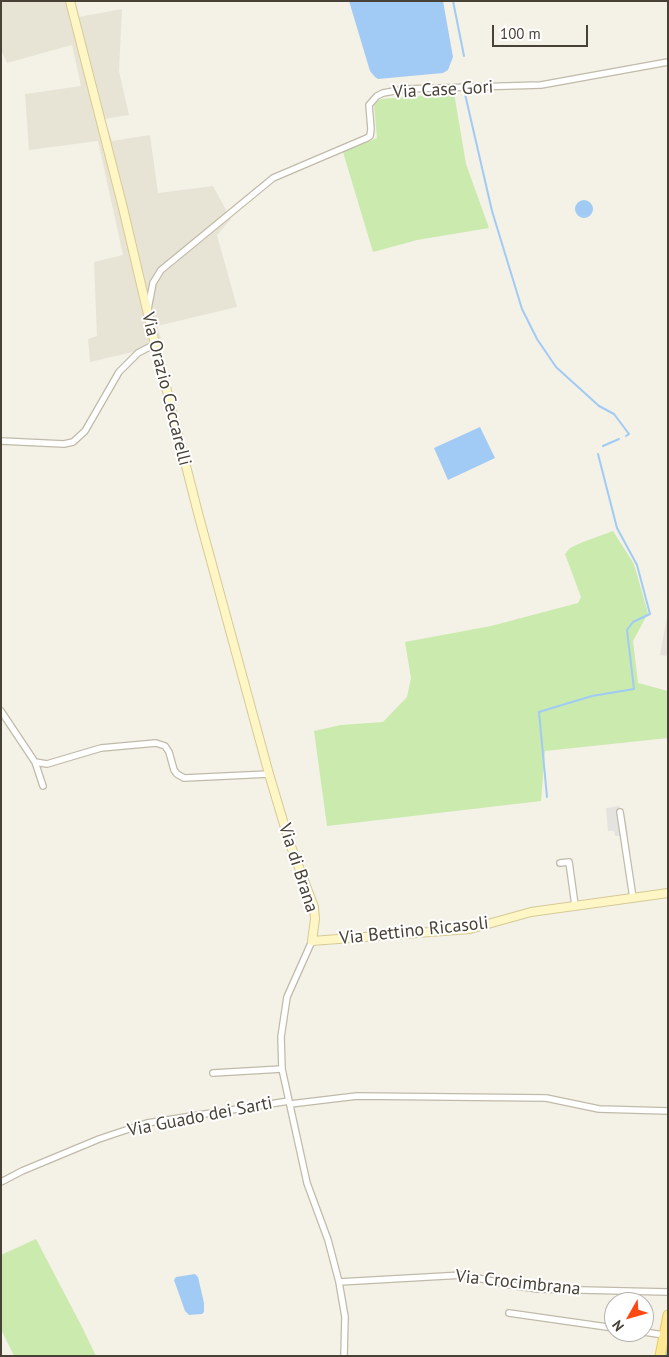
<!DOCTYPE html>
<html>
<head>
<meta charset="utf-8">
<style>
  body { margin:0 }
  #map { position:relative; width:669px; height:1357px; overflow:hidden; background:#f4f1e7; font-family:"PT Sans",sans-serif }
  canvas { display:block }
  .frame { position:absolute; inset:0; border:2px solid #484236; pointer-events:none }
  .north { position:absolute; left:604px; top:1292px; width:50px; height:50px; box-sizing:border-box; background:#fff; border:1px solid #b6b3af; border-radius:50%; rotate:232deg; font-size:14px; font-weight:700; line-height:20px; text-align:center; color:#484236 }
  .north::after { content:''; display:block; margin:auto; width:18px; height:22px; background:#ff4913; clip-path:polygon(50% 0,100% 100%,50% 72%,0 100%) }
  .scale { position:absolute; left:492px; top:25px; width:96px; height:22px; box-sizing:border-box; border:2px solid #484236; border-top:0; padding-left:6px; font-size:15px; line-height:18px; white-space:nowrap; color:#484236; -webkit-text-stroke:4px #fff; paint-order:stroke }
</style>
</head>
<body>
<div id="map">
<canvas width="669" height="1357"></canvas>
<div class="frame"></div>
<div class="north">N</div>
<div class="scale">100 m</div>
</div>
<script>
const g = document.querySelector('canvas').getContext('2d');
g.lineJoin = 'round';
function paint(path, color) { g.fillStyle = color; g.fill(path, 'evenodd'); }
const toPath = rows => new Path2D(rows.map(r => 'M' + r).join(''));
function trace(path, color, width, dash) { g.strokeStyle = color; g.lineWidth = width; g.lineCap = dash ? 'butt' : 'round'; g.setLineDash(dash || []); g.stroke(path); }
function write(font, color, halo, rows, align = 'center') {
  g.font = font + ' "PT Sans",sans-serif'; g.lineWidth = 4; g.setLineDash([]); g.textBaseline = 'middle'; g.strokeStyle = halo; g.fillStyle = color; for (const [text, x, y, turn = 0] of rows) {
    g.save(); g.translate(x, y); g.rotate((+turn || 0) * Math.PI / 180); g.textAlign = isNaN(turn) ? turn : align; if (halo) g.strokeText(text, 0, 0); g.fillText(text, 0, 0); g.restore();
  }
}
paint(toPath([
  [1,1,75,1,79,17,122,9,119,71,129,115,105,119,112,141,150,135,158,193,213,186,231,219,217,235,237,307,157,326,163,345,90,362,88,339,97,336,94,262,123,255,98,141,29,150,25,94,81,86,72,45,7,63,1,50]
]), '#e8e4d5');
paint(toPath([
  [668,612,668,656,660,655]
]), '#e7e3dc');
paint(toPath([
  [454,93,466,164,489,228,417,240,373,252,343,152,377,138,374,105,381,99],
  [613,531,634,564,648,613,633,641,638,683,668,691,668,738,545,751,541,801,327,826,314,731,341,725,383,722,407,697,411,678,405,642,491,626,578,603,581,597,565,554,570,548,583,542],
  [36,1239,82,1327,96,1356,14,1356,1,1329,1,1255]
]), '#caeaae');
paint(toPath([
  [619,806,625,816,628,835,615,836,614,831,608,831,606,808]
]), '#e5e3df');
paint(toPath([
  [349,1,443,1,453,57,448,70,443,73,378,79,375,77,370,71],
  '575 209a9 9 0 1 1 18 0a9 9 0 1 1-18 0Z',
  [480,427,495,458,448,480,434,448],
  [195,1274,198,1277,204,1303,204,1312,202,1314,189,1315,185,1311,174,1280,176,1277]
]), '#a1cbf4');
trace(toPath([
  [453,1,464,56],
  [465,94,492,211,522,309,537,339,556,367,599,406,614,414,629,434,626,436],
  [603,446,619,439],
  [547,797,539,712,592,696,634,689,627,630,633,622,650,614,637,565,617,528,598,454],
  [666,1356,668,1346]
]), '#a1cbf4', 2);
const street = toPath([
  [148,309,153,283,161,270,273,178,367,138,370,136,371,129,369,105,377,96,383,93,405,89,541,85,668,62],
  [1,441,64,444,73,442,85,431,119,372,138,353,155,344],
  [1,711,35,762,43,786],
  [35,762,47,764,101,748,156,743,165,746,169,752,174,770,177,774,184,778,269,774],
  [620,812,633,898],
  [560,863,569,862,575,905],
  [312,941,287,997,281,1037,282,1069,307,1183,328,1240,339,1282,345,1317,344,1356],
  [213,1073,282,1069],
  [290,1104,357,1096,546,1098,599,1109,668,1111],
  [1,1182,22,1171,99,1139,147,1123,289,1101],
  [339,1282,463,1275,516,1286,538,1289,668,1292],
  [509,1313,614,1328],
  [644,1332,664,1335]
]);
const secondary = toPath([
  [70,1,123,208,155,344,198,513,269,774,289,841,314,907,315,919,312,941,470,929,531,912,668,893]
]);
const primary = toPath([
  [660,1356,668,1315]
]);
trace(street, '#c0baa9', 8);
trace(secondary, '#d6ca95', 10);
trace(primary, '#e9cb60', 11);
trace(street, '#fff', 5.5);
trace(secondary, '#fff6c6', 8);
trace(primary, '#ffe995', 9);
write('18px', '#484236', '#fff', [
  ["Via Case Gori",443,90,-3],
  ["Via Orazio Ceccarelli",166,389,76],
  ["Via di Brana",298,868,72],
  ["Via Bettino Ricasoli",414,931,-6],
  ["Via Guado dei Sarti",200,1117,-11],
  ["Via Crocimbrana",518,1283,6]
]);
</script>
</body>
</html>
